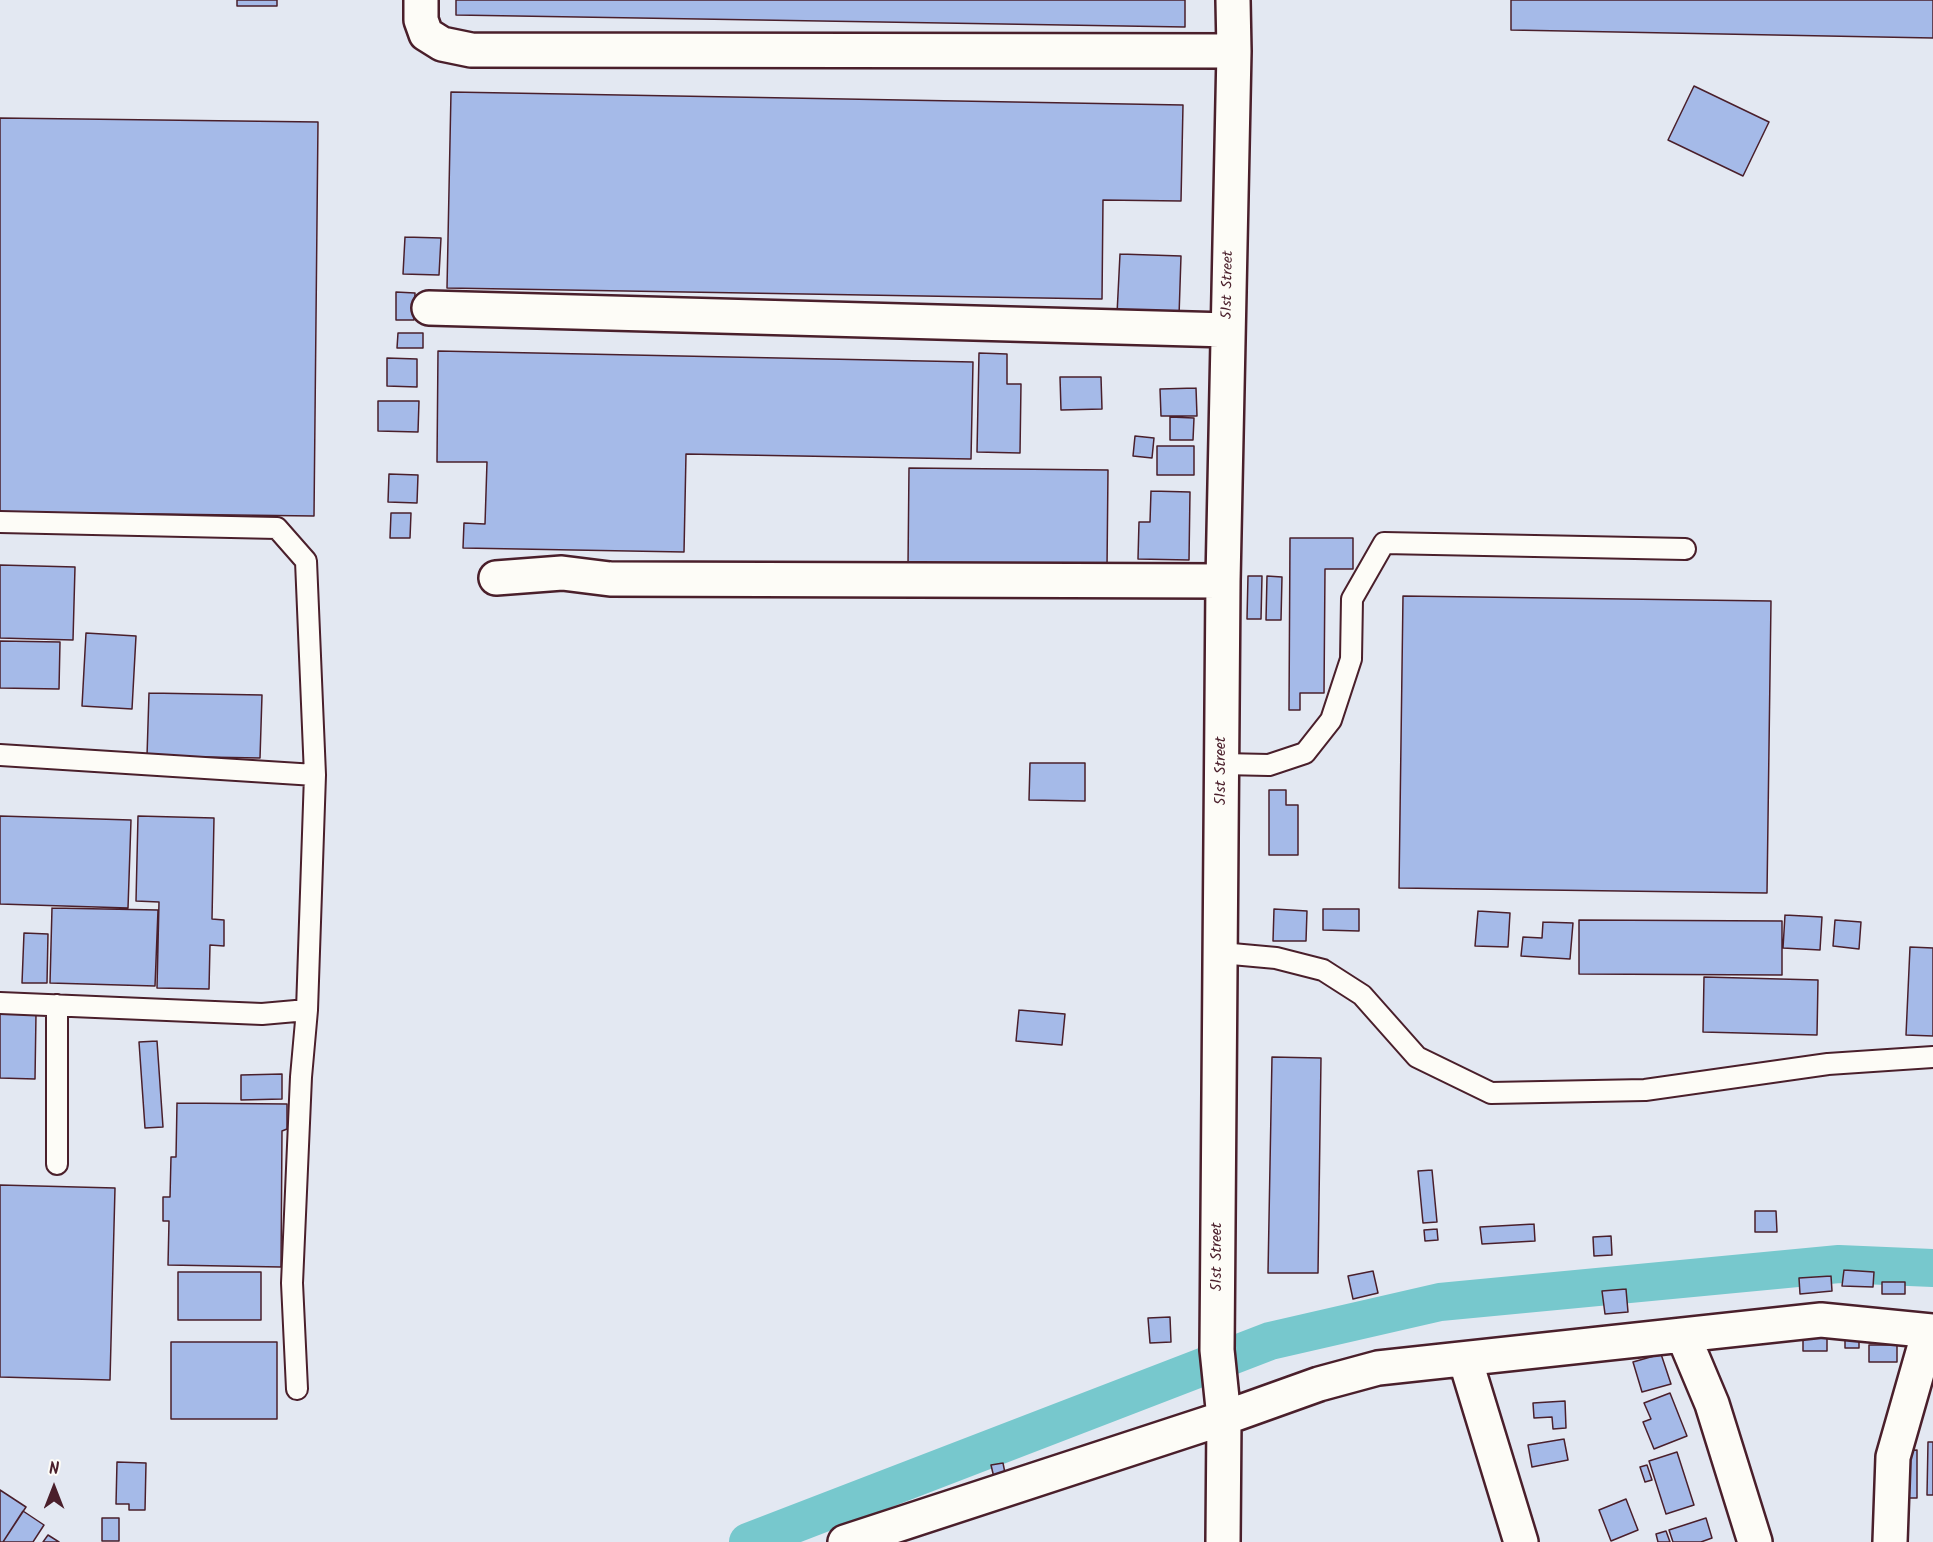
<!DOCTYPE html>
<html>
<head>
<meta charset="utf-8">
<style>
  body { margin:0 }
  #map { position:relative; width:1933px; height:1542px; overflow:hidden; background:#e3e8f2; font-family:Kalam,sans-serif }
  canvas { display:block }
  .north { position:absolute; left:24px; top:1458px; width:60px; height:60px; -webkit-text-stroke:4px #fdfcf7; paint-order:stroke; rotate:0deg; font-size:16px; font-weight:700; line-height:24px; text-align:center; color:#4a1f2b }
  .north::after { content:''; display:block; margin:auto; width:21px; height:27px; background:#4a1f2b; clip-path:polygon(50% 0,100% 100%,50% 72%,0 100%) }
</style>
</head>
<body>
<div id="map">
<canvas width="1933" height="1542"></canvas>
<div class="north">N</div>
</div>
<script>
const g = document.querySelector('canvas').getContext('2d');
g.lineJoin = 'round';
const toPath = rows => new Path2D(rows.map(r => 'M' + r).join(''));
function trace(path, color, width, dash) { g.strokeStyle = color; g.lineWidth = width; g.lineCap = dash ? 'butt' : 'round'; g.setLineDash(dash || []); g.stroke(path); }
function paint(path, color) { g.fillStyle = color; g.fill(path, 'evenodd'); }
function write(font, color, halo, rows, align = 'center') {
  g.font = font + ' Kalam,sans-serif'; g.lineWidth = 5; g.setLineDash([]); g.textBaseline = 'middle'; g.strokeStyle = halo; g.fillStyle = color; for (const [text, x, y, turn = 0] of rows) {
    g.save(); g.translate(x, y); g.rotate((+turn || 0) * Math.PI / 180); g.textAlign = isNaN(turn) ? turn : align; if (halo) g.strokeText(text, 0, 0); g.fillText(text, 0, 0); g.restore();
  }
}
trace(toPath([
  [748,1542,1270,1341,1440,1302,1839,1264,1933,1268]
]), '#77c8cd', 38);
const building = toPath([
  [237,0,277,0,277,6,237,6,237,0],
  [456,0,1185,0,1185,27,456,15,456,0],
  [1511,0,1933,0,1933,38,1511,30,1511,0],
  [1694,86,1769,122,1743,176,1668,140,1694,86],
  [451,92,1183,105,1181,201,1103,200,1102,299,447,288,451,92],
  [0,118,318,122,314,516,0,512,0,118],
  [405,237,441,238,439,275,403,274,405,237],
  [1120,254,1181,256,1179,316,1117,314,1120,254],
  [396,292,415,293,414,320,396,320,396,292],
  [398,333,423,333,423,348,397,348,398,333],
  [438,351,973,362,971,459,686,454,684,552,463,548,464,523,485,524,487,462,437,462,438,351],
  [979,353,1007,354,1007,384,1021,384,1020,453,977,452,979,353],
  [387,358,417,359,417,387,387,386,387,358],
  [1060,377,1101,377,1102,409,1061,410,1060,377],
  [1196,388,1197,416,1161,416,1160,389,1196,388],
  [378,401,419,401,418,432,378,431,378,401],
  [1170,417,1194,418,1193,440,1170,440,1170,417],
  [1135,436,1154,438,1152,458,1133,456,1135,436],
  [1157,446,1194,446,1194,475,1157,475,1157,446],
  [909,468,1108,470,1107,568,908,566,909,468],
  [389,474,418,475,417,503,388,502,389,474],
  [1151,491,1190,492,1189,560,1138,559,1139,522,1150,522,1151,491],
  [391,513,411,513,410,538,390,538,391,513],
  [1290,538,1353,538,1353,569,1325,569,1324,693,1300,693,1300,710,1289,710,1290,538],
  [0,565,75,567,73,640,0,638,0,565],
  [1248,576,1262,576,1261,619,1247,619,1248,576],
  [1267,576,1282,577,1281,620,1266,620,1267,576],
  [1403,596,1771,601,1767,893,1399,888,1403,596],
  [86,633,136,636,132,709,82,706,86,633],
  [0,641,60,642,59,689,0,688,0,641],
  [149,693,262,695,260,758,147,756,149,693],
  [1030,763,1085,763,1085,801,1029,800,1030,763],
  [1269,790,1286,790,1286,805,1298,805,1298,855,1269,855,1269,790],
  [0,816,131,820,128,908,0,904,0,816],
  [138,816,214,818,212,919,224,920,224,946,210,945,209,989,157,988,159,902,136,901,138,816],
  [52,908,158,910,155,986,50,983,52,908],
  [1274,909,1307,911,1306,941,1273,941,1274,909],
  [1323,909,1359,909,1359,931,1323,930,1323,909],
  [1478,911,1510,913,1508,947,1475,946,1478,911],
  [1785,915,1822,917,1820,950,1783,948,1785,915],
  [1579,920,1782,921,1782,975,1579,974,1579,920],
  [1835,920,1861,922,1859,949,1833,946,1835,920],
  [1543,922,1573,923,1570,959,1521,956,1523,937,1542,938,1543,922],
  [24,933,48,934,47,983,22,983,24,933],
  [1910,947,1933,948,1933,1036,1906,1035,1910,947],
  [1704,977,1818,980,1817,1035,1703,1032,1704,977],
  [1019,1010,1065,1014,1062,1045,1016,1041,1019,1010],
  [0,1013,36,1014,35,1079,0,1078,0,1013],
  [157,1041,163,1127,145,1128,139,1042,157,1041],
  [1272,1057,1321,1058,1318,1273,1268,1273,1272,1057],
  [282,1074,282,1099,241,1100,241,1075,282,1074],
  [177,1103,287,1104,287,1129,282,1131,281,1267,168,1265,169,1221,163,1221,163,1197,170,1197,171,1157,176,1157,177,1103],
  [1432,1170,1437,1222,1423,1223,1418,1171,1432,1170],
  [0,1185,115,1188,110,1380,0,1377,0,1185],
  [1755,1211,1776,1211,1777,1232,1755,1232,1755,1211],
  [1534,1224,1535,1241,1482,1244,1480,1227,1534,1224],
  [1437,1229,1438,1240,1425,1241,1424,1230,1437,1229],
  [1611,1236,1612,1255,1594,1256,1593,1237,1611,1236],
  [1844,1270,1874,1272,1873,1287,1842,1286,1844,1270],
  [1373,1271,1378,1293,1353,1299,1348,1276,1373,1271],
  [178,1272,261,1272,261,1320,178,1320,178,1272],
  [1831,1276,1832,1291,1800,1294,1799,1278,1831,1276],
  [1882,1282,1905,1282,1905,1294,1882,1294,1882,1282],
  [1626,1289,1628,1312,1605,1314,1602,1291,1626,1289],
  [1170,1317,1171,1342,1150,1343,1148,1318,1170,1317],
  [1845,1335,1859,1335,1859,1348,1845,1348,1845,1335],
  [1803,1336,1827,1336,1827,1351,1803,1351,1803,1336],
  [171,1342,277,1342,277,1419,171,1419,171,1342],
  [1869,1345,1897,1345,1897,1362,1869,1362,1869,1345],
  [1661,1354,1671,1384,1642,1392,1633,1362,1661,1354],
  [1670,1393,1687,1436,1654,1449,1643,1422,1651,1419,1644,1403,1670,1393],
  [1565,1401,1566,1428,1553,1429,1552,1417,1534,1418,1533,1403,1565,1401],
  [1564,1439,1568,1460,1532,1467,1528,1445,1564,1439],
  [1928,1442,1933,1442,1933,1495,1927,1495,1928,1442],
  [1917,1450,1917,1498,1901,1498,1900,1451,1917,1450],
  [1677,1452,1694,1505,1666,1514,1649,1461,1677,1452],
  [117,1462,146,1463,145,1510,129,1510,129,1504,116,1504,117,1462],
  [1003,1463,1007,1483,996,1486,991,1465,1003,1463],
  [1647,1465,1652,1480,1645,1482,1640,1467,1647,1465],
  [0,1490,26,1507,3,1542,0,1542,0,1490],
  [1626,1499,1638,1530,1611,1541,1599,1510,1626,1499],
  [23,1511,44,1525,33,1542,3,1542,23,1511],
  [102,1518,119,1518,119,1541,102,1541,102,1518],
  [1706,1518,1712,1538,1701,1542,1673,1542,1669,1530,1706,1518],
  [1666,1531,1670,1542,1658,1542,1656,1534,1666,1531],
  [48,1535,59,1542,43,1542,48,1535]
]);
paint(building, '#a5bae8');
trace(building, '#4a1f2b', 1.5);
const service = toPath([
  [0,522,277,528,306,561,315,775,307,1010,262,1014,0,1003],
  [0,755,315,775],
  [1222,764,1269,765,1305,753,1331,720,1351,659,1352,599,1384,543,1685,549],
  [1221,953,1276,958,1323,970,1362,995,1417,1057,1491,1093,1645,1090,1828,1064,1933,1057],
  [57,1005,57,1164],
  [297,1389,292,1283,301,1077,307,1010]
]);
const minor = toPath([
  [421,0,421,20,426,34,442,44,471,50,1234,51],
  [429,308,1228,330],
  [496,578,562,573,610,579,1223,581],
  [1683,1335,1712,1404,1755,1542],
  [1465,1359,1521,1542],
  [845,1542,1224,1418,1319,1384,1378,1368,1821,1320,1933,1331],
  [1223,1542,1224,1418,1217,1350,1223,581,1234,51,1233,0],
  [1890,1542,1893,1457,1929,1331]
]);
trace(service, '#4a1f2b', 24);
trace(minor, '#4a1f2b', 38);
trace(service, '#fdfcf7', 20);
trace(minor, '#fdfcf7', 33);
write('15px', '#4a1f2b', '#fdfcf7', [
  ["51st Street",1229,285,-89],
  ["51st Street",1222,771,-90],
  ["51st Street",1218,1257,-90]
]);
</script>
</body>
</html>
